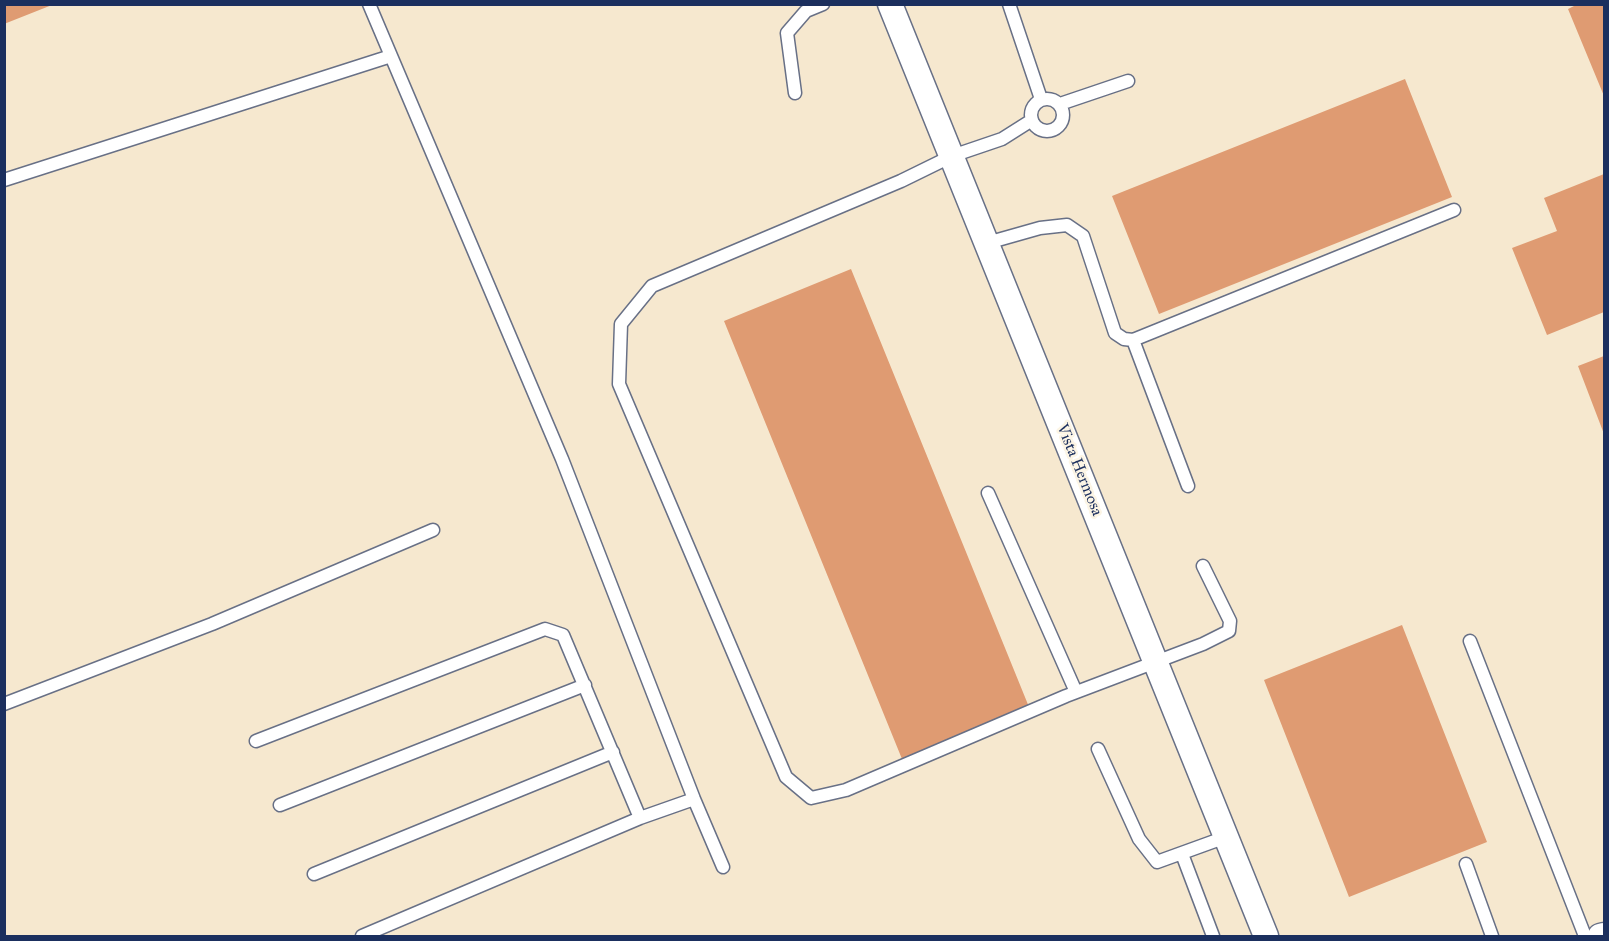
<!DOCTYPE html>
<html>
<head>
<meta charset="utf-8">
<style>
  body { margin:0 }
  #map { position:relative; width:1609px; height:941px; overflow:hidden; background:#f6e8cf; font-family:"IM FELL Great Primer",serif }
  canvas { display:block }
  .frame { position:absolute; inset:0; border:6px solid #1b2f5e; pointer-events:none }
</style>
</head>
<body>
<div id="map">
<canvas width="1609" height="941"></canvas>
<div class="frame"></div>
</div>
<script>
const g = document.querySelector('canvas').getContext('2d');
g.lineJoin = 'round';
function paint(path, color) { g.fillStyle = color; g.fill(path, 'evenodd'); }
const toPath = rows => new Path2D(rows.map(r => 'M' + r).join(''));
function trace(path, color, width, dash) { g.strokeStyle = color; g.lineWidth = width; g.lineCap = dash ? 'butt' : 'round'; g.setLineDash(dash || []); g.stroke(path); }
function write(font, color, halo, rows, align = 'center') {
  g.font = font + ' "IM FELL Great Primer",serif'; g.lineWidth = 5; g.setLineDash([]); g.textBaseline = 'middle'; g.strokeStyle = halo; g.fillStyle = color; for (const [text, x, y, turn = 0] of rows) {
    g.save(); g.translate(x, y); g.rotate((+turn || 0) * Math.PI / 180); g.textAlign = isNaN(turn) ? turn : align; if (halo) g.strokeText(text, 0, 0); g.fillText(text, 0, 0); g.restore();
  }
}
paint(toPath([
  [4,4,52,4,52,5,4,24],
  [1578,4,1604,4,1604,96,1568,9],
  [1405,79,1452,197,1159,314,1112,196],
  [1604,174,1604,312,1547,335,1512,248,1557,231,1544,198],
  [851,269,1029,707,902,759,724,321],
  [1604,356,1604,434,1578,366],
  [1402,625,1487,842,1349,897,1264,680]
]), '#df9b72');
const service = toPath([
  [369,4,562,459,694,799,723,867],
  [1009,4,1041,99],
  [795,93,787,33,806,11,823,4],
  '1031 115a16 16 0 1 1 32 0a16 16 0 1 1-32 0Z',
  [1060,104,1128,81],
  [1032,120,1002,139,952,156,901,181,652,286,621,324,619,384,786,777,811,798,846,790,1066,696,1203,644,1229,631,1230,621,1203,566],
  [4,180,391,56],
  [987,243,1040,228,1067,225,1083,236,1115,333,1124,339,1133,340,1454,210],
  [1133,340,1188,486],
  [988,493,1076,692],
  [1470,641,1585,936],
  [4,704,212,624,433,530],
  [256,741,545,629,563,635,640,818,694,799],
  [1098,749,1139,839,1157,862,1226,837],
  [280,805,585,685],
  [1182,854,1213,936],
  [1466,864,1492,936],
  [314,874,613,752],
  [362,936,640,818]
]);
const minor = toPath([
  [890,4,1266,936],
  [1600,936,1604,935]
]);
trace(service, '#687086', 15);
trace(minor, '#687086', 27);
trace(service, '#fff', 12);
trace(minor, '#fff', 24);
write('16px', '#1b2f5e', '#fcf5e5', [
  ["Vista Hermosa",1079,470,68]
]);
</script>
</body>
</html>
